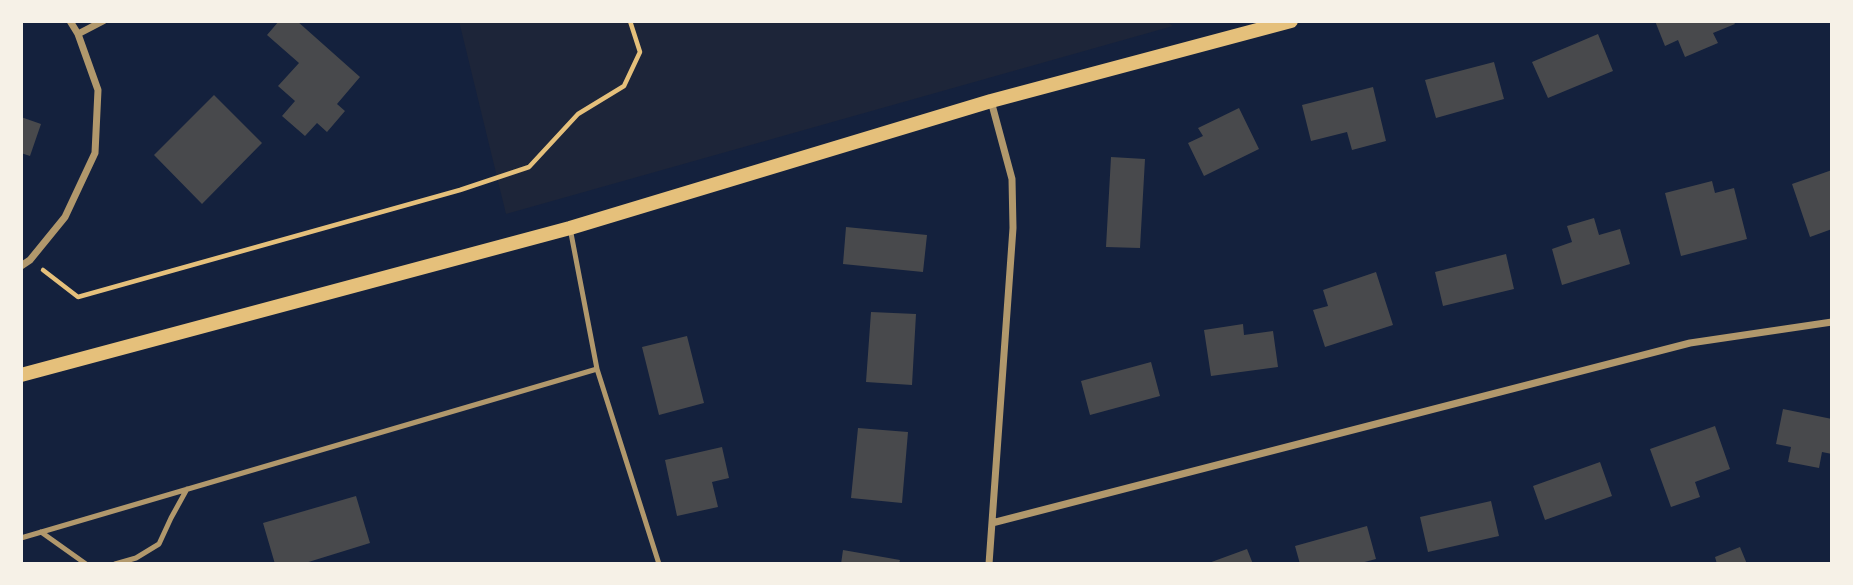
<!DOCTYPE html>
<html>
<head>
<meta charset="utf-8">
<style>
  body { margin:0 }
  #map { position:relative; width:1853px; height:585px; overflow:hidden; background:#14213d; font-family:Figtree,sans-serif }
  canvas { display:block }
  .frame { position:absolute; inset:0; border:23px solid #f6f1e7; pointer-events:none }
</style>
</head>
<body>
<div id="map">
<canvas width="1853" height="585"></canvas>
<div class="frame"></div>
</div>
<script>
const g = document.querySelector('canvas').getContext('2d');
g.lineJoin = 'round';
function paint(path, color) { g.fillStyle = color; g.fill(path, 'evenodd'); }
const toPath = rows => new Path2D(rows.map(r => 'M' + r).join(''));
function trace(path, color, width, dash) { g.strokeStyle = color; g.lineWidth = width; g.lineCap = dash ? 'butt' : 'round'; g.setLineDash(dash || []); g.stroke(path); }
paint(toPath([
  [459,21,1166,21,1173,26,506,214]
]), '#1d2539');
paint(toPath([
  [279,21,297,21,360,77,337,104,345,111,327,132,317,123,305,136,282,116,295,101,278,86,299,63,267,35],
  [1655,21,1733,21,1735,24,1713,33,1718,43,1685,57,1678,40,1665,46],
  [1598,34,1613,71,1548,98,1532,62],
  [1494,62,1504,99,1436,118,1425,80],
  [1373,87,1386,141,1352,150,1347,132,1311,141,1302,105],
  [214,95,262,143,202,204,154,155],
  [1239,108,1259,149,1204,176,1188,143,1203,136,1198,128],
  [21,117,41,124,30,156,21,153],
  [1111,157,1145,159,1140,248,1106,247],
  [1832,170,1832,229,1810,237,1792,184],
  [1712,181,1715,193,1734,188,1747,239,1681,256,1665,193],
  [1594,218,1599,235,1620,229,1630,264,1562,285,1552,249,1572,242,1567,226],
  [846,227,927,235,923,272,843,264],
  [1506,254,1514,289,1443,306,1435,272],
  [1376,272,1393,325,1325,347,1313,310,1328,306,1323,290],
  [871,312,916,314,912,385,866,382],
  [1243,324,1244,335,1273,331,1278,367,1211,376,1204,330],
  [687,336,704,403,659,415,642,347],
  [1151,362,1160,396,1090,415,1081,381],
  [1783,409,1832,419,1832,454,1822,452,1819,468,1788,462,1791,447,1776,444],
  [1715,426,1730,469,1695,482,1700,497,1671,507,1650,449],
  [858,428,908,432,902,503,851,498],
  [722,447,729,478,712,482,718,507,677,516,665,460],
  [1600,462,1612,496,1545,520,1533,486],
  [356,496,370,543,302,564,275,564,263,523],
  [1491,501,1499,536,1428,552,1420,517],
  [1367,526,1376,559,1357,564,1300,564,1295,546],
  [1740,547,1747,564,1717,564,1715,557],
  [1247,549,1253,564,1206,564],
  [843,550,900,560,899,564,841,564]
]), '#48494c');
trace(toPath([
  [43,270,78,297,460,190,529,167,578,114,624,86,640,52,630,21]
]), '#e5c07b', 4.5);
trace(toPath([
  [570,228,597,369,659,564],
  [41,532,86,564],
  [21,538,597,369],
  [115,564,136,558,159,544,171,518,187,489]
]), '#b1986c', 5);
trace(toPath([
  [78,34,103,21],
  [21,266,30,260,65,217,95,153,98,90,78,34,70,21],
  [992,523,1690,343,1832,322],
  [989,564,1013,228,1012,179,991,101]
]), '#b1986c', 7);
trace(toPath([
  [21,375,570,228,991,101,1291,21]
]), '#e5c07b', 14);
</script>
</body>
</html>
